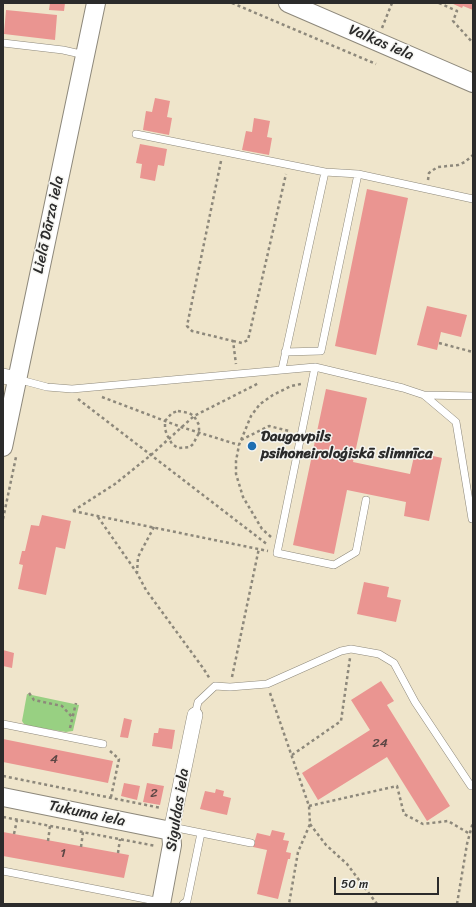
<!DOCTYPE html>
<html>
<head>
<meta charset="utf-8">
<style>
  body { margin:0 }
  #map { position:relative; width:476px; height:907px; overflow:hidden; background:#efe5cb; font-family:Sriracha,sans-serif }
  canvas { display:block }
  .frame { position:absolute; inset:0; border:4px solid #2b2b2b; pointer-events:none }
  .scale { position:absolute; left:334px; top:877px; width:105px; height:18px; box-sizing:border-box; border:2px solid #2b2b2b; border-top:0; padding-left:5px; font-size:12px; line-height:14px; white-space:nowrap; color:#2b2b2b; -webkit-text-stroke:3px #f6f6f2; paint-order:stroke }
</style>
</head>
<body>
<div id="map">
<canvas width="476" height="907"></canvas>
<div class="frame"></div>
<div class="scale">50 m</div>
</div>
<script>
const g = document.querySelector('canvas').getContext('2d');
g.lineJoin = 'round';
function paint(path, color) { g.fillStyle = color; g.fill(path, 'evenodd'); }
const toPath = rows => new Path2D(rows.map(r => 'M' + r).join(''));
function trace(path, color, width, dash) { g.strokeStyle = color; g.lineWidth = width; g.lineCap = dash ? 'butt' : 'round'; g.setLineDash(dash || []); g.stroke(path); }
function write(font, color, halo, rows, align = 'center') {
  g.font = font + ' Sriracha,sans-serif'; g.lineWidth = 3; g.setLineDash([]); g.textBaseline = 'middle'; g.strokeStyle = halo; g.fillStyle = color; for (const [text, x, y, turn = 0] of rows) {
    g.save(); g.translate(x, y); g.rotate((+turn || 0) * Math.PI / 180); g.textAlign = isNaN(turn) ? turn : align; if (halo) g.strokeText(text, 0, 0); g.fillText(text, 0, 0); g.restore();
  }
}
paint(toPath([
  [27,694,79,705,73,731,66,732,29,726,24,724,22,721]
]), '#98d082');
paint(toPath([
  [50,3,65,3,64,11,49,10],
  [451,3,473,3,473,10,463,6,462,8],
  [6,10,57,15,55,40,4,34],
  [155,98,170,101,167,117,172,118,169,135,143,130,146,111,152,112],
  [254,118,270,121,267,137,272,138,269,155,242,150,246,131,252,132],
  [140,144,167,149,164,166,158,165,155,181,140,178,142,164,136,163],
  [367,189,408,198,376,355,335,346],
  [427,306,467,315,461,337,441,332,437,350,417,345],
  [326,389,367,398,353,462,410,474,415,452,442,458,429,521,404,516,406,502,347,490,334,554,293,545],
  [42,515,71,521,65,549,56,547,46,595,18,589,23,565,19,564,22,551,25,551,31,525,39,526],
  [364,582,389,587,387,597,401,600,396,622,357,614],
  [3,650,14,653,12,668,3,666],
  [381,681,394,701,387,705,450,806,427,821,387,757,318,800,302,773,370,730,351,700],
  [124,718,132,720,128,738,120,737],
  [159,728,175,730,172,749,152,746,154,733,158,733],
  [3,739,113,761,108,783,3,762],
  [124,783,140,786,137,800,121,796],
  [147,783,164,786,160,805,143,802],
  [216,789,224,791,223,796,231,798,227,815,200,809,205,791,215,793],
  [272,830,285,833,283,840,289,841,286,852,291,853,290,859,288,859,278,899,257,894,267,850,253,847,257,833,270,836],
  [3,832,129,855,124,878,3,856]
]), '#ea9591');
const service = toPath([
  [3,43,63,50,85,55],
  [136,134,325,172,358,174,473,199],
  [285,352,321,351,358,174],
  [315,367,277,553,334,565,356,552,366,500],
  [282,369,325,172],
  [17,379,47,387,72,389,315,367,403,388,424,395,456,422,472,519,473,519],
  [424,395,473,396],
  [195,715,198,702,215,686,230,687,267,684,341,651,351,649,379,654,394,663,415,702,471,786,473,786],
  [3,724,103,744],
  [172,827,251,843],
  [3,871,161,902],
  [183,904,187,901,201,833]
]);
const minor = toPath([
  [3,376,17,379],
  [171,831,195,715]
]);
const tertiary = toPath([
  [288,3,473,83],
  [3,447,96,3],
  [3,797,171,831,172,845,161,904]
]);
trace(service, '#8d887b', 8);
trace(minor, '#8d887b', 16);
trace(tertiary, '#8d887b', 20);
trace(toPath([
  [232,3,376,64],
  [439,3,457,11,453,21,473,43],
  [382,28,392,3],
  [221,161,187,326,192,331,233,341,236,364],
  [428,180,429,173,433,170,438,167,458,165,465,162,473,155],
  [233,341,242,343,248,340,286,174],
  [439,343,473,352],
  [102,397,181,427,239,445],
  [78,399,268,545],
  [178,411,189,413,194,416,199,425,199,433,196,438,194,443,190,447,178,448,172,444,167,435,165,429,165,421,172,413,178,411],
  [241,440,269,426,289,431],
  [73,511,115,484,151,455,194,416,259,383],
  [73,511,268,551],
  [98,517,137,573],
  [3,519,16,457],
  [154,527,138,557,137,573,146,590,203,668,210,679],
  [271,537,262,529,243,497,236,474,236,461,239,445,251,416,260,404,273,395,291,386,301,384],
  [232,677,259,548],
  [29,693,34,700,62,706,72,717],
  [270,693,309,806,310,824,298,852,289,904],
  [70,728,76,703],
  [110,751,119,759,111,797],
  [292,755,341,721,350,658],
  [3,776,161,808],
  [309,806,397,786,404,814,423,824,448,821,470,834],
  [3,817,156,846],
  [310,824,326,845,347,864,377,904],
  [14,834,17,820],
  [48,841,50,826],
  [81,847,83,832],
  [118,853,120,839],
  [457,904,467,844,473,822]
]), '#8d887b', 2.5, [3, 3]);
trace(service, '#fff', 7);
trace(minor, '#fff', 15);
trace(tertiary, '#fff', 18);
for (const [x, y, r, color] of [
  [252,446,5,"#1f6fb2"]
]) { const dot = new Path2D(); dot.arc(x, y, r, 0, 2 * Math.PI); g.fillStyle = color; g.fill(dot); trace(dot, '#f6f6f2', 1.5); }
write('13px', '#5b4644', null, [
  ["24",380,744],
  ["4",54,760],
  ["2",154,794],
  ["1",63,854]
]);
write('15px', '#2b2b2b', '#f6f6f2', [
  ["Valkas iela",381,43,23],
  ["Lielā Dārza iela",49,225,-78],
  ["Siguldas iela",178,810,-81],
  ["Tukuma iela",87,814,12]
]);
write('bold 15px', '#2b2b2b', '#f6f6f2', [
  ["Daugavpils",261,437],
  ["psihoneiroloģiskā slimnīca",261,454]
], 'left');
</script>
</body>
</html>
